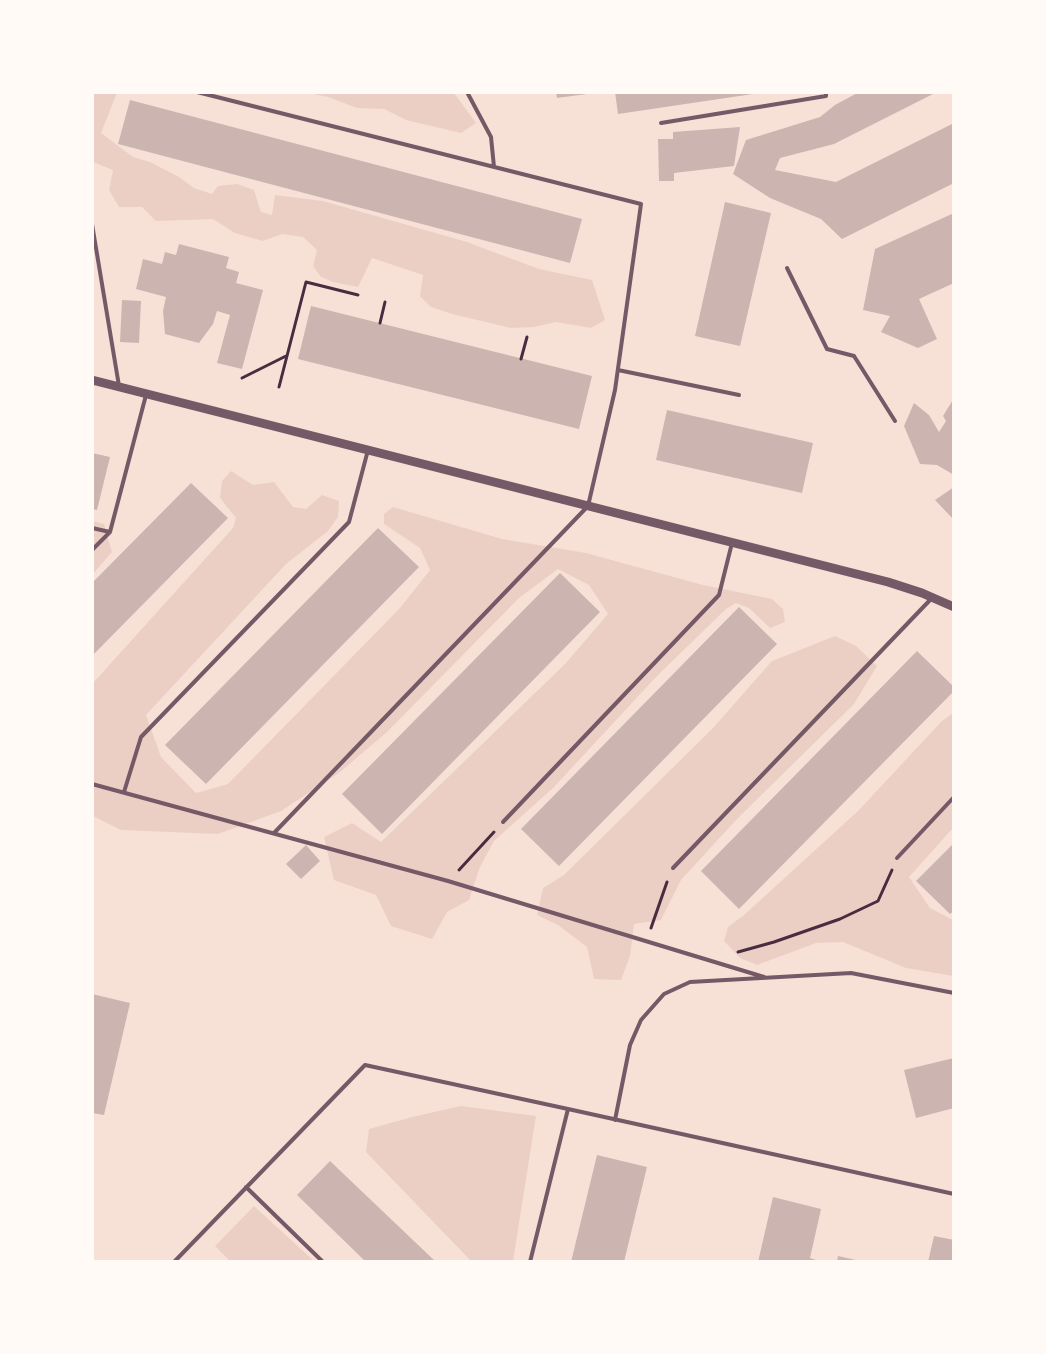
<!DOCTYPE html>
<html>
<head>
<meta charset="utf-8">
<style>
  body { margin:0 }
  #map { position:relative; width:1046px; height:1354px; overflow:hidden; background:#f7e1d7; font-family:Spectral,serif }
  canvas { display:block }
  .frame { position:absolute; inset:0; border:94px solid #fffaf5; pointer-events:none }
</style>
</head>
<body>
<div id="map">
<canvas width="1046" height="1354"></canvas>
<div class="frame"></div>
</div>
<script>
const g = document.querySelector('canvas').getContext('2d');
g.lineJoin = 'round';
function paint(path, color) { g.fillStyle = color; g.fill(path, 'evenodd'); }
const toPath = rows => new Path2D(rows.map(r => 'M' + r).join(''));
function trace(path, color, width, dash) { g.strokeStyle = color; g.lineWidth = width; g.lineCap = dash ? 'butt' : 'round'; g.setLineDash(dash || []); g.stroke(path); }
paint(toPath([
  [92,93,117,93,101,133,133,157,150,162,179,177,194,188,212,194,218,186,237,184,254,190,261,212,272,215,275,195,323,201,467,242,539,269,592,280,605,320,591,328,556,322,534,327,511,328,452,314,431,307,420,296,423,275,372,258,358,287,333,282,321,277,313,266,317,250,303,237,282,234,263,241,235,233,213,219,156,221,142,207,119,207,109,190,113,170,93,162],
  [308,93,454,93,476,123,461,133,406,120,384,109,357,108,328,97],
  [231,471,253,485,274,482,293,507,306,509,322,495,339,501,338,517,328,531,286,564,146,715,161,757,196,793,228,784,400,608,430,570,420,548,384,524,384,514,393,507,502,539,586,553,703,585,772,599,783,609,785,622,770,628,749,608,736,603,726,609,657,676,554,787,494,841,480,867,469,900,447,912,432,939,391,926,376,895,334,880,324,837,352,823,381,842,565,664,608,614,589,585,558,569,519,598,387,732,339,773,281,811,218,834,121,830,93,816,93,683,233,528,236,518,220,498,222,481],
  [92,521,104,524,112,552,93,574],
  [835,636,856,646,877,666,854,704,736,820,681,880,661,920,634,924,630,956,621,980,594,979,587,947,558,925,537,915,543,888,564,875,713,728,772,661],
  [953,713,953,828,909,877,930,908,953,920,953,976,906,968,843,942,816,943,757,965,740,958,724,941,728,927,744,915,858,811,942,721],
  [461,1106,536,1116,513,1261,471,1261,366,1152,369,1129,412,1117],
  [254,1206,314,1261,230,1261,215,1246]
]), '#ebcfc5');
paint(toPath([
  [556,92,587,92,587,94,557,98],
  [615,92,753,92,753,94,618,114],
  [859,92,937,92,834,144,780,158,775,170,836,182,954,123,954,183,842,239,821,219,770,198,733,174,746,140,820,117,835,105],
  [130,100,582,219,570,263,118,144],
  [740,127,734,166,674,173,674,181,659,181,658,139,673,139,673,132],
  [725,202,771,213,740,346,695,336],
  [954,213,954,283,919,299,937,339,918,348,881,332,890,316,863,310,875,249],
  [179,244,229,257,226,268,239,272,236,283,263,290,242,369,217,363,230,315,217,311,213,324,199,343,165,334,163,311,166,297,136,289,143,259,162,264,165,252,176,255],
  [122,300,141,301,139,343,120,342],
  [311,306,592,376,579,429,298,359],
  [954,398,954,475,937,465,920,464,904,426,914,403,929,415,939,432,946,421,943,416],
  [667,410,813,443,802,493,656,460],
  [92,453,110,457,97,510,92,509],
  [191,483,228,518,92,656,92,583],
  [954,487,954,520,935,500],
  [378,528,419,567,206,784,165,745],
  [560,573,600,612,382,834,342,794],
  [739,607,777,644,559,866,521,829],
  [917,651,954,687,954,691,739,909,701,871],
  [954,843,954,911,950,914,916,881],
  [306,845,320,861,301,879,286,864],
  [92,994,130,1003,104,1115,92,1113],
  [954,1058,954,1108,916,1118,904,1070],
  [597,1155,647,1167,624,1262,571,1262],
  [330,1161,436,1262,366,1262,297,1195],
  [773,1197,821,1209,810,1258,822,1262,758,1262],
  [934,1236,954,1240,954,1262,928,1262],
  [838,1256,860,1261,860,1262,837,1262]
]), '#ccb4b1');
trace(toPath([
  [380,323,385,302],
  [521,359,527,337],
  [242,378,286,356],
  [279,387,306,282,358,295],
  [459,870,494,832],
  [651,928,667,882],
  [738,952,774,942,840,919,878,901,892,870]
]), '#4a2c40', 3);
trace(toPath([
  [197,92,641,204,615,390,588,506,274,833],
  [467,92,491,137,494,167],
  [661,123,826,96,826,92],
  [92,224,119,386],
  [787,268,827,349,854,356,895,421],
  [618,370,739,395],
  [92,528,110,532],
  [92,550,110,532,146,395],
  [92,784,448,881,764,977],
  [124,792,141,737,349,522,368,450],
  [503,822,719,595,732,543],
  [897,858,954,797],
  [673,868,931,599],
  [615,1120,630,1045,641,1020,664,994,690,982,851,973,954,993],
  [246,1187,323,1262],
  [174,1262,365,1065,568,1109],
  [530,1262,568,1109,954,1194]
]), '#755966', 4);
trace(toPath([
  [92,380,888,582,922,593,954,607]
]), '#755966', 9);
</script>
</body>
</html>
